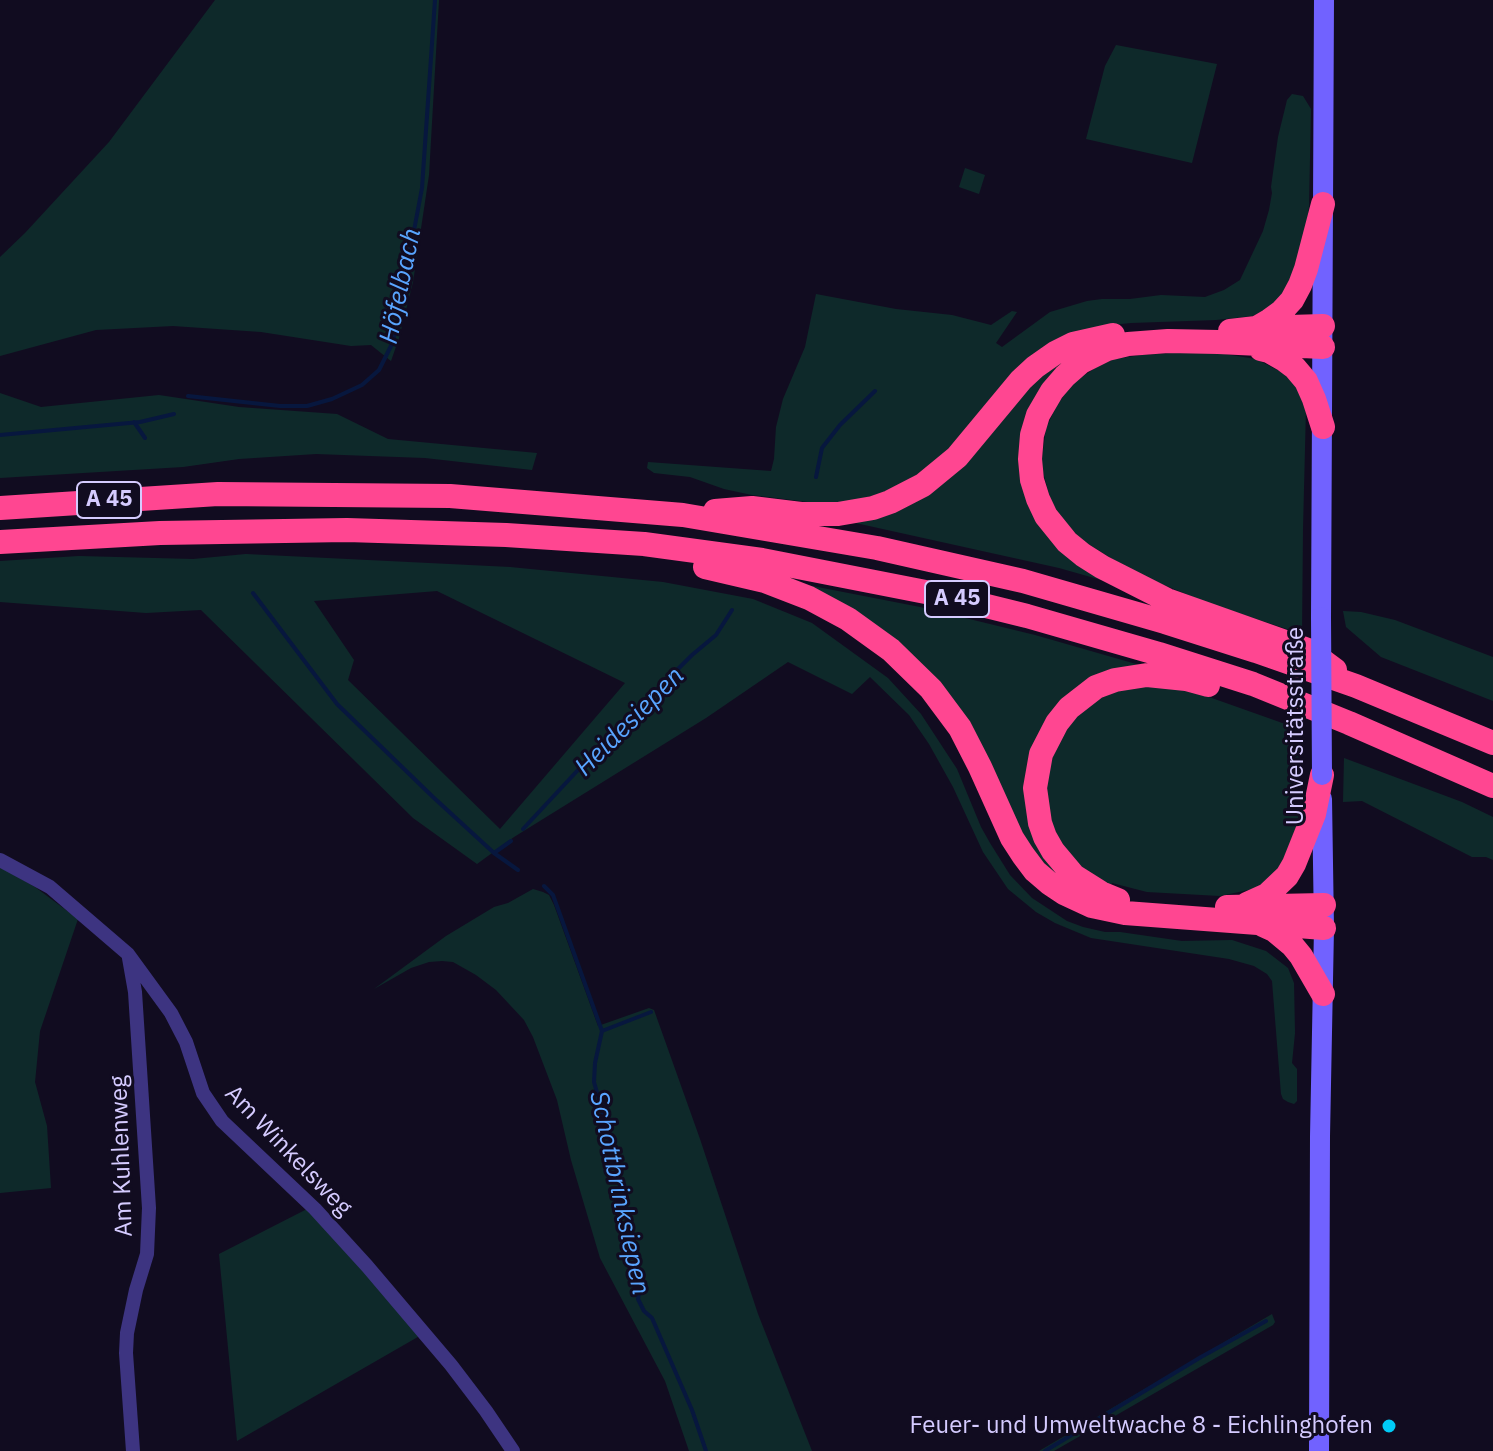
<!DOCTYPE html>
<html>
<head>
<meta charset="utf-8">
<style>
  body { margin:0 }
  canvas { display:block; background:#110c20 }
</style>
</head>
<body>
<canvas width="1493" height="1451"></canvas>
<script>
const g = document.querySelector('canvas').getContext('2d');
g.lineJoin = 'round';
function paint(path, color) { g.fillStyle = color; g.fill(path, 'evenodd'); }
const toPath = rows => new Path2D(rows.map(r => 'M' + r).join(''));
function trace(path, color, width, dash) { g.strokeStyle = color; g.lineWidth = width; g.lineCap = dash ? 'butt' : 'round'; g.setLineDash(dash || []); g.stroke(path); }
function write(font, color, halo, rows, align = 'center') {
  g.font = font + ' "IBM Plex Sans",sans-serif'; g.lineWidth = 6; g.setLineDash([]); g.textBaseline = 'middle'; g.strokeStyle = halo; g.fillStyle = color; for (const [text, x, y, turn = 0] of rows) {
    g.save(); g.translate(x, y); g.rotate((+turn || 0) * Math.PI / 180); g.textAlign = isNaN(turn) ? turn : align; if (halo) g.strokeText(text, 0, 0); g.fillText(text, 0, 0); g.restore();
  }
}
paint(toPath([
  [215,0,439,0,429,175,413,282,399,338,391,361,371,345,351,346,261,332,173,326,96,330,0,356,0,257,25,233,109,142],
  [1116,45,1217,64,1192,163,1086,139,1105,66],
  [1292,94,1303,96,1311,109,1309,206,1304,249,1299,267,1277,303,1253,316,1216,320,1131,323,1100,326,959,440,931,467,884,493,847,502,808,502,752,495,724,489,690,477,654,473,647,468,648,462,771,471,774,459,776,427,783,399,805,347,816,294,896,309,952,315,991,325,1012,311,1017,312,996,343,1002,347,1050,312,1087,301,1102,299,1130,299,1161,295,1205,297,1224,290,1240,280,1263,231,1269,210,1272,193,1271,187,1278,137,1287,100],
  [965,168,985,175,979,194,959,187],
  [1088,345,1053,380,1031,495,1126,587,1059,568,842,520,882,512,1019,390],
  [1187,352,1224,354,1256,359,1283,373,1300,391,1306,407,1303,529,1302,634,1208,603,1135,573,1082,540,1064,522,1051,501,1041,465,1046,428,1057,405,1073,383,1107,360,1142,355],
  [0,393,41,407,159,395,239,407,337,414,388,439,537,453,532,470,425,458,316,454,239,459,183,467,0,478],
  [246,554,510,567,663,582,753,599,812,623,888,678,921,714,957,769,981,827,990,843,1010,875,1032,898,1067,921,1083,927,1105,932,1120,932,1182,941,1232,940,1266,951,1288,968,1294,983,1295,1033,1292,1063,1297,1069,1297,1101,1294,1104,1288,1102,1283,1099,1281,1094,1272,981,1267,974,1254,966,1229,959,1091,938,1055,923,1036,912,1008,889,983,852,953,787,929,744,909,715,870,677,852,694,788,662,706,718,514,837,477,864,413,818,201,610,146,613,0,602,0,561,79,556,193,559],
  [437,591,625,683,500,829,348,680,354,660,314,601],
  [792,582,920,607,1035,635,1150,668,1172,688,1209,697,1302,730,1299,784,1304,794,1301,815,1277,876,1253,889,1220,896,1147,892,1112,883,1101,902,1078,893,1031,855,949,704],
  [1343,611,1361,612,1395,620,1493,657,1493,701,1381,657,1346,627],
  [1344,758,1462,802,1493,817,1493,860,1486,857,1472,857,1362,801,1343,802],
  [0,867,35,887,78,919,40,1031,35,1082,47,1126,51,1188,0,1193],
  [533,889,543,892,549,895,554,905,598,1026,649,1008,654,1010,700,1139,758,1314,812,1451,689,1451,665,1381,600,1258,571,1160,557,1100,533,1037,524,1020,496,990,476,975,453,962,442,961,429,962,411,968,374,989,446,936,494,907,508,903],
  [309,1208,423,1334,237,1441,219,1254],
  [1272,1314,1275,1322,1273,1325,1054,1451,1039,1451]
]), '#0e292a');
trace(toPath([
  [188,396,280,406,307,406,332,399,362,385,379,370,393,342,422,188,435,0],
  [134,422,145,438],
  [0,435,140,422,174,414],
  [816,477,822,448,840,425,875,391],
  [253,593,337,704,433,797,494,853,518,870],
  [523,829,578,770,659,688,692,655,716,635,732,610],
  [494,853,511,841],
  [544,886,553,895,602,1031,595,1063,594,1082,605,1121,637,1260,641,1283,638,1299,644,1311,652,1318,692,1410,706,1451],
  [602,1031,651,1012],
  [1045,1451,1201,1357,1266,1321]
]), '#07173e', 4);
trace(toPath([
  [0,860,50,887,128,954,171,1013,186,1042,203,1093,222,1121,315,1209,367,1266,451,1365,486,1411,513,1451],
  [129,958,135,992,149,1208,147,1254,136,1290,127,1333,126,1353,133,1451]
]), '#3d3481', 14);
trace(toPath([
  [1321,617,1324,0],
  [1319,1451,1320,1136,1324,928,1322,799]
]), '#7162ff', 20);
trace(toPath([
  [1258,327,1270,320,1281,312,1292,300,1300,285,1306,269,1323,204],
  [1230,331,1256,328,1323,326],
  [1323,347,1218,342,1168,341,1128,344,1107,349,1081,362,1065,376,1052,391,1038,415,1032,435,1030,459,1032,480,1038,499,1046,516,1067,542,1083,555,1102,567,1167,600,1308,650,1335,670],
  [1261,349,1269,351,1283,359,1295,368,1306,381,1314,399,1323,427],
  [0,508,218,494,450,496,683,515,877,548,1023,581,1165,622,1256,651,1356,686,1493,743],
  [715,511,752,508,801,514,838,514,873,508,890,502,923,485,957,457,1021,380,1035,367,1055,353,1073,344,1113,335],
  [0,542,160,533,347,530,506,535,644,544,762,560,946,596,1027,616,1159,654,1253,684,1349,723,1493,786],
  [705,567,765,581,809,598,848,619,891,650,931,689,960,728,980,767,1012,838,1023,855,1035,871,1049,883,1064,893,1092,906,1125,913,1324,928],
  [1118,900,1101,893,1074,876,1053,851,1045,837,1040,823,1035,788,1041,754,1057,723,1069,708,1096,687,1115,680,1147,675,1186,679,1208,685],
  [1247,904,1267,895,1287,876,1294,864,1314,814,1322,775],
  [1227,907,1324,905],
  [1263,925,1274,930,1292,945,1301,956,1323,994]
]), '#ff4691', 24);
trace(toPath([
  [1321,617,1322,775]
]), '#7162ff', 20);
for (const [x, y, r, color] of [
  [1389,1426,8,"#00cbf6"]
]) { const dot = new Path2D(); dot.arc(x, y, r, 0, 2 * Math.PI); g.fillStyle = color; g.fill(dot); trace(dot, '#110c20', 3); }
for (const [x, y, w] of [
  [109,500,64],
  [957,599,64]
]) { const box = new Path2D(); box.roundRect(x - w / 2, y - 18, w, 36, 6); g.fillStyle = '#110c20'; g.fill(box); trace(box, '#d5cbff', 2); }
write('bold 22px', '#d5cbff', null, [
  ["A 45",109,500],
  ["A 45",957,599]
]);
write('24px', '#d5cbff', '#110c20', [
  ["Universitätsstraße",1296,726,-90],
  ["Am Winkelsweg",288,1151,46],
  ["Am Kuhlenweg",122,1156,-92]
]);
write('24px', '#d5cbff', '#110c20', [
  ["Feuer- und Umweltwache 8 - Eichlinghofen",1373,1426]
], 'right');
write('italic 26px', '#59a5ff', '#110c20', [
  ["Höfelbach",401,286,-78],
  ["Heidesiepen",630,722,-45],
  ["Schottbrinksiepen",619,1193,78]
]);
</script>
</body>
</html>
